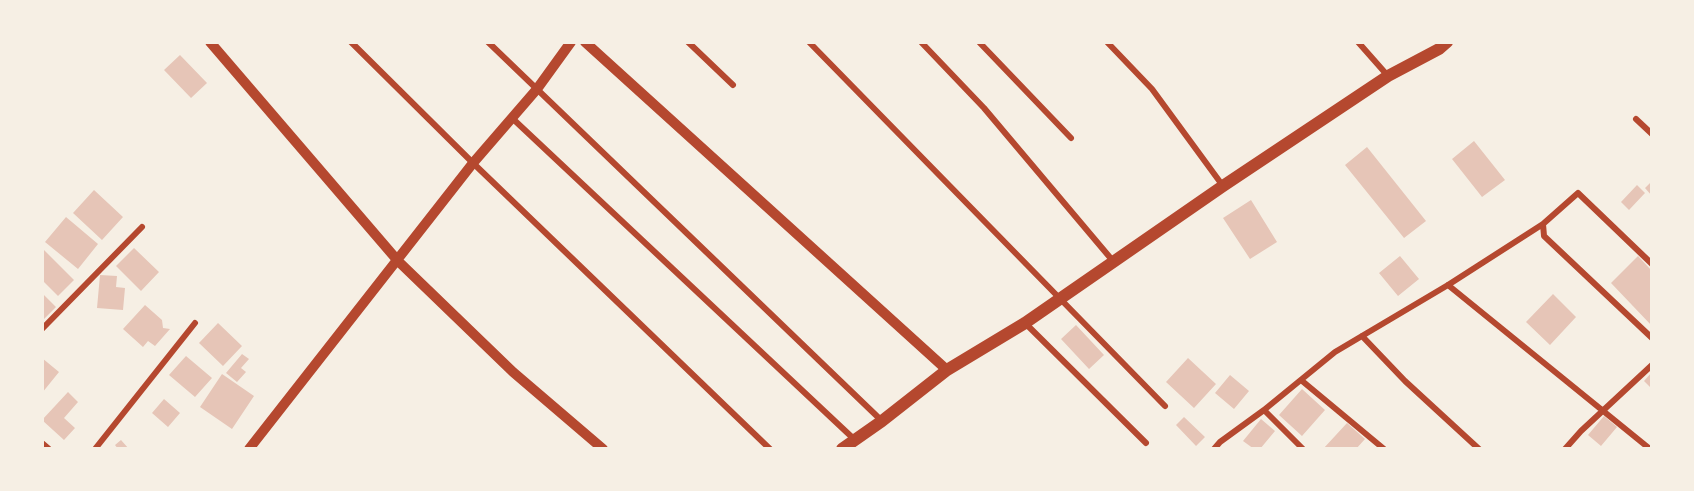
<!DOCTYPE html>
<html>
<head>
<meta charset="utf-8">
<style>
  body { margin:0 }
  #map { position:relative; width:1694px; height:491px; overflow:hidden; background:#f6efe4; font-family:"Exo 2",sans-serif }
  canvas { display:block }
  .frame { position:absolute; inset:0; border:44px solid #f6efe4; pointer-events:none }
</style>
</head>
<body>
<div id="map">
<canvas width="1694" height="491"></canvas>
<div class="frame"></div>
</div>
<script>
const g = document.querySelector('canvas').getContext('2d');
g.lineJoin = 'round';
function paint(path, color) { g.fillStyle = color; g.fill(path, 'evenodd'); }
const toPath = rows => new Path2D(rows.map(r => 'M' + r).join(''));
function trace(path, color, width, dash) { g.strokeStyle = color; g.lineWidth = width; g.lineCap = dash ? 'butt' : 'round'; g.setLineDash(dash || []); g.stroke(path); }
paint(toPath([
  [180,55,207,83,191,98,164,70],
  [1474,141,1505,180,1482,197,1452,159],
  [1367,147,1426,221,1404,238,1345,165],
  [1652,181,1652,196,1645,188],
  [1637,185,1645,193,1629,210,1621,202],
  [94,190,123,217,102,240,73,213],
  [1251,200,1277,242,1250,259,1223,218],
  [66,217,98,244,78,269,45,242],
  [42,248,74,280,58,296,42,280],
  [134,248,159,272,141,291,116,266],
  [1400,256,1419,279,1398,296,1379,273],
  [1638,256,1652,271,1652,326,1611,283],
  [100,275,117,276,116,287,125,288,123,310,97,308],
  [42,293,56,307,42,321],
  [1553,294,1576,317,1550,345,1526,322],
  [145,305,162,320,163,328,170,329,155,346,148,341,143,347,123,329],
  [218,323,242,346,223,366,199,343],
  [1076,325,1104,355,1089,369,1061,339],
  [242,354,249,359,241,368,246,372,237,382,226,373],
  [186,356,212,378,195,397,169,375],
  [42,358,59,372,42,393],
  [1188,358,1216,384,1194,408,1166,382],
  [1652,372,1652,389,1644,381],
  [222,374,254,396,232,429,200,407],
  [1230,375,1249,391,1234,409,1215,393],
  [1302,389,1325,410,1302,436,1279,415],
  [68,392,78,402,64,418,75,428,64,440,42,420],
  [164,399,180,413,168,427,152,413],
  [1604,416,1617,427,1601,446,1588,435],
  [1184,417,1205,437,1196,446,1176,425],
  [1261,419,1275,431,1260,449,1254,449,1243,441],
  [1347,423,1365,439,1356,449,1323,449],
  [121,440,129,449,118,449,115,445]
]), '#e6c5b7');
trace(toPath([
  [351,42,473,163,770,449],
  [488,42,882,421],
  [688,42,733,85],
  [809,42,1165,406],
  [921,42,984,108,1113,261],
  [979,42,1071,138],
  [1107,42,1152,89,1223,186],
  [1358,42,1388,76],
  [512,118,855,440],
  [1636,119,1652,134],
  [1652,264,1578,193,1543,224,1544,236,1652,338],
  [1448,285,1650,449],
  [1025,323,1146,443],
  [42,329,142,227],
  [1362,336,1405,381,1479,449],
  [1301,380,1384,449],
  [1264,410,1303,449],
  [42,443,49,449],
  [95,449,195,323],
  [1214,449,1220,442,1264,410,1335,352,1448,285,1543,224],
  [1565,449,1581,431,1652,365]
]), '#b5482f', 6);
trace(toPath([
  [210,42,398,261,513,372,603,449],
  [585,42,947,370],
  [249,449,473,163,537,89,571,42]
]), '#b5482f', 10);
trace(toPath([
  [842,449,882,421,947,370,1025,323,1223,186,1388,76,1439,49,1447,42]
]), '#b5482f', 12);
</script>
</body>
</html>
